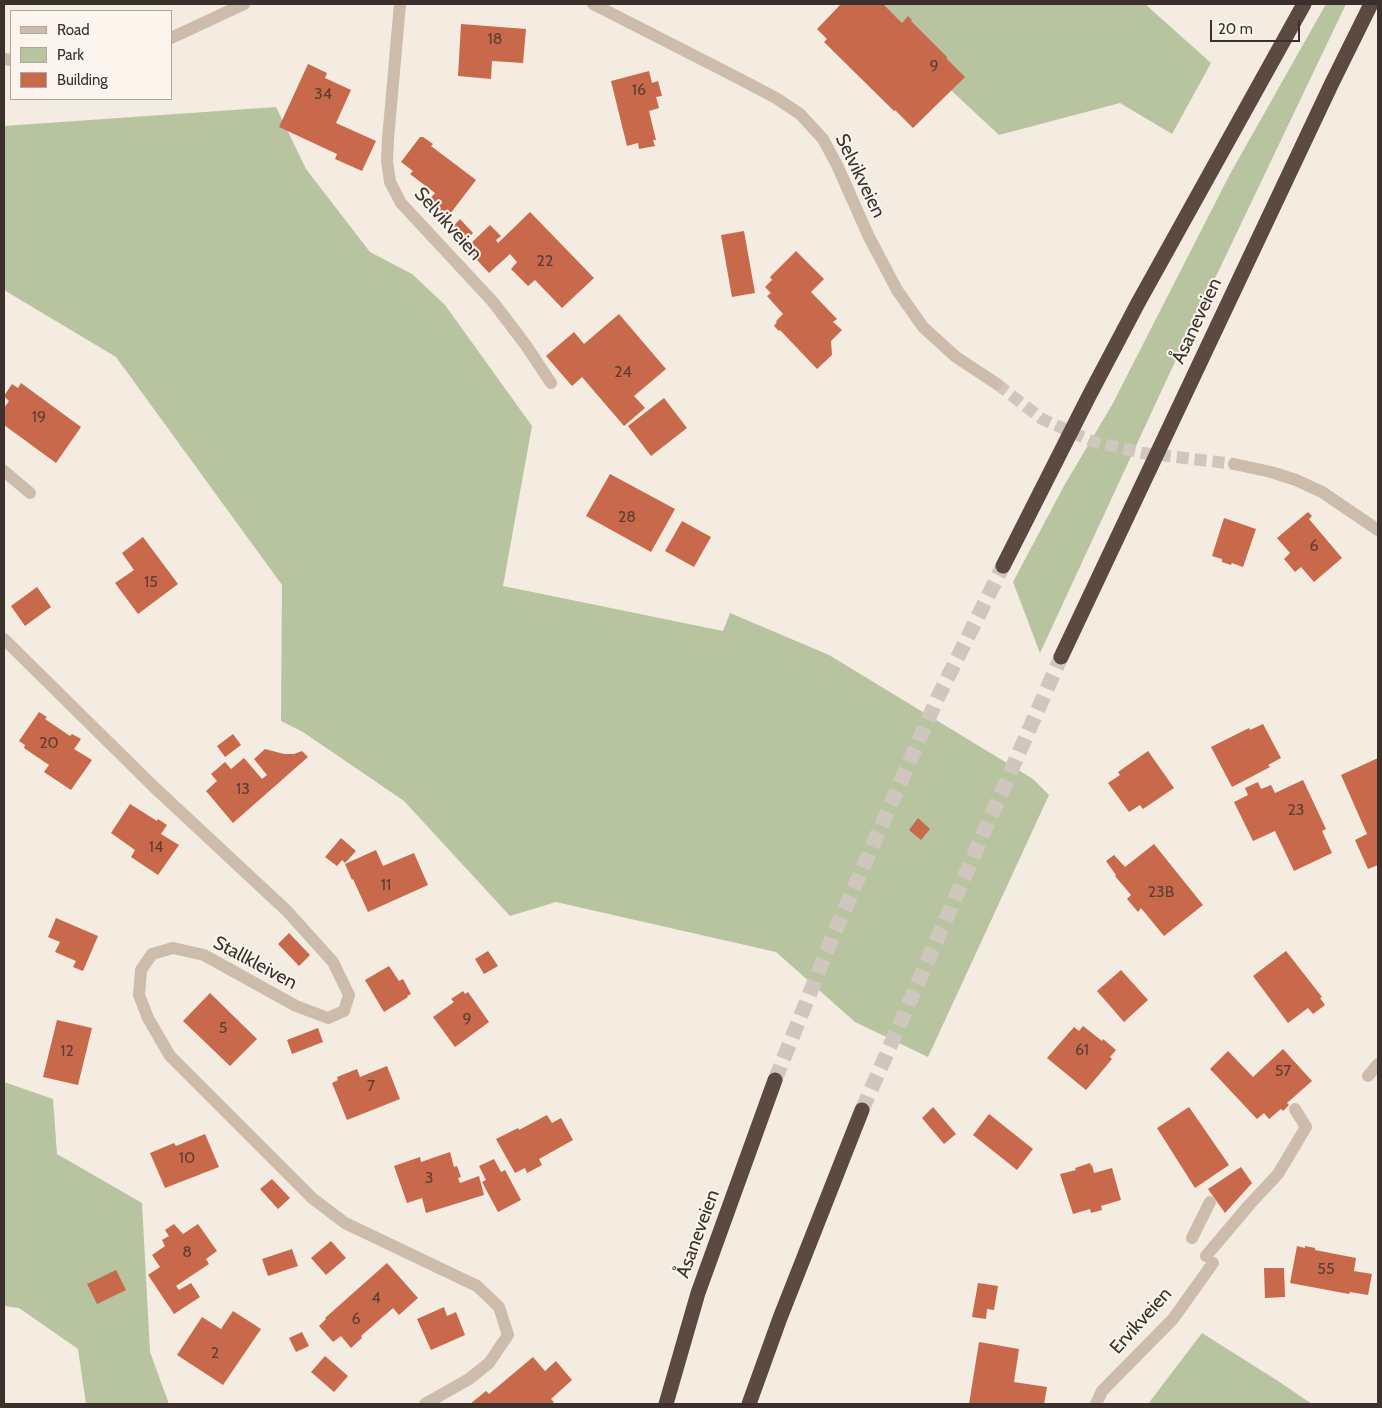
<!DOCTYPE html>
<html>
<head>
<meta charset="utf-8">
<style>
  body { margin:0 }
  #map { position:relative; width:1382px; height:1408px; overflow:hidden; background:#f4ebe1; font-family:Cabin,sans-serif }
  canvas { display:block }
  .frame { position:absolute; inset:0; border:5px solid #3b302b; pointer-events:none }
  .legend { position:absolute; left:10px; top:10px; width:162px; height:90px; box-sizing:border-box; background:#fbf5ee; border:1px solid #aea6a0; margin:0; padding:6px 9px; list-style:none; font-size:15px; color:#3b302b }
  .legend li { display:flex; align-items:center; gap:10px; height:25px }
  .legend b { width:25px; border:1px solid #aea6a0 }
  .scale { position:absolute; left:1210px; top:20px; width:90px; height:22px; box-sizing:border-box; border:2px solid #3b302b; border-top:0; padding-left:6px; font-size:15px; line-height:18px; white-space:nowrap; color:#3b302b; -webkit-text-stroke:4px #fbf5ee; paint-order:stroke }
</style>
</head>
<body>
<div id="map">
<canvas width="1382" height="1408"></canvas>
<div class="frame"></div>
<ul class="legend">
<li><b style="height:6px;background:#cdbbac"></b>Road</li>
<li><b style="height:14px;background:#b8c4a0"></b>Park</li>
<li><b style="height:14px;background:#c8694b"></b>Building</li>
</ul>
<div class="scale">20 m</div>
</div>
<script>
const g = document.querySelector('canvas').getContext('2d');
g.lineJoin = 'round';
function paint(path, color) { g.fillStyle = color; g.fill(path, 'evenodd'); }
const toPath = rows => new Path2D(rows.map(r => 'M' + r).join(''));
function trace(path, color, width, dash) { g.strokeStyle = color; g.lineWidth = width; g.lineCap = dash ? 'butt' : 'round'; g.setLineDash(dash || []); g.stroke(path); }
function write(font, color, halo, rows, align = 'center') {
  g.font = font + ' Cabin,sans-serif'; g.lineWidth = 4; g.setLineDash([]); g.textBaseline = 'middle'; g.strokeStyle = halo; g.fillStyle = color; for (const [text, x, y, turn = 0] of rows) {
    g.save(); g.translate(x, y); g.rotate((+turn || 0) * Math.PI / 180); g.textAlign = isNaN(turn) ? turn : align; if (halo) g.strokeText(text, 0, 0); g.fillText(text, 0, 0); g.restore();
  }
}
paint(toPath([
  [837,4,1145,4,1211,63,1172,134,1120,103,999,135,880,24],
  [1326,4,1346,4,1166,381,1040,653,1013,582,1065,484,1112,405,1230,174],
  [276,107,306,169,370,252,412,274,445,305,532,426,503,586,723,631,730,613,829,655,1020,771,1033,779,1049,795,928,1057,855,1022,776,952,556,902,510,916,404,801,303,732,281,721,282,585,116,357,4,290,4,126],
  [4,1082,53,1099,57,1154,142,1203,150,1352,169,1404,86,1404,78,1349,19,1308,4,1306],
  [1202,1333,1278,1381,1312,1404,1148,1404]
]), '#b8c4a0');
paint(toPath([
  [841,4,883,4,902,23,908,16,912,20,911,21,947,57,946,58,965,77,913,128,895,110,894,111,824,42,827,39,817,29],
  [461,24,526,29,523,63,492,61,491,79,458,76],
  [308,64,327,73,325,78,351,90,336,123,376,141,362,171,335,159,337,154,279,127],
  [649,71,652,83,658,81,662,96,656,97,659,108,649,111,656,140,653,140,655,146,639,149,638,143,627,146,611,81],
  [420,137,423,137,433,144,431,146,476,180,450,214,445,210,443,213,428,201,435,193,410,174,413,171,401,162],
  [530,212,594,278,562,308,535,280,528,286,511,269,517,262,510,254,489,273,466,248,490,225,501,236,496,240,498,243],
  [460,219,473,233,462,244,449,231],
  [744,231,755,293,732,297,721,235],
  [796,251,824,279,811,292,837,319,833,322,842,330,831,341,832,355,817,369,780,330,779,331,774,326,777,322,776,321,783,314,767,296,771,293,765,287,772,280,770,277],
  [619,314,666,369,634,396,645,408,624,426,582,377,572,386,546,356,574,332,584,344],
  [21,383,81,427,56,463,4,425,4,408,9,401,4,396,12,384,18,388],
  [664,398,687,428,651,456,628,426],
  [610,474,675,509,651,552,586,516],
  [1308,512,1312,516,1309,519,1342,558,1314,582,1301,567,1295,572,1284,559,1290,553,1277,538],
  [1224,518,1256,529,1243,567,1232,563,1231,565,1222,562,1222,559,1212,556],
  [682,521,711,537,694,567,665,551],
  [143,537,178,584,138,614,115,583,134,570,122,553],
  [37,587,51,607,25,626,11,606],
  [39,712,47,717,45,719,70,736,72,734,81,739,74,749,92,760,71,790,44,772,49,765,24,748,25,745,19,741],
  [1263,724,1281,758,1268,765,1270,767,1232,787,1211,747,1249,728,1250,730],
  [233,734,241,745,225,757,217,746],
  [265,749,284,754,294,754,302,751,308,757,233,823,206,791,217,781,211,774,225,762,231,769,244,758,262,779,267,775,254,759],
  [1148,751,1174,788,1143,809,1140,805,1129,812,1108,783,1120,775,1118,772],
  [1378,758,1378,865,1368,869,1355,840,1367,834,1341,775],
  [1303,780,1326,829,1322,831,1332,853,1294,871,1275,831,1253,841,1234,802,1248,795,1245,788,1258,782,1261,789,1271,785,1275,793],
  [130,804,157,821,158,819,167,825,161,834,179,845,158,875,131,857,135,850,111,833],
  [918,818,930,829,921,840,909,830],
  [341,838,356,851,345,863,342,860,337,866,325,857],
  [1154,844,1203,905,1164,936,1141,908,1138,912,1127,899,1131,895,1115,876,1116,875,1106,861,1114,855,1125,867],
  [376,850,383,866,414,853,428,885,368,912,353,879,352,880,345,864],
  [56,918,98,936,83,971,73,967,76,961,55,952,60,942,48,937],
  [289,933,310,955,299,966,278,944],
  [488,951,498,966,484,974,475,959],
  [1286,951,1322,997,1320,998,1325,1005,1313,1014,1308,1008,1288,1023,1253,976],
  [389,966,399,981,403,979,411,994,407,996,408,997,384,1012,365,980],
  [1121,970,1148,1000,1124,1022,1097,991],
  [463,991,465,994,468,992,489,1022,455,1047,433,1017,454,1002,451,999],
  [210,993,257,1039,230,1066,183,1021],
  [57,1020,92,1028,78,1085,43,1077],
  [1083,1026,1102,1041,1103,1039,1116,1050,1110,1057,1112,1059,1086,1090,1047,1058,1074,1027,1079,1031],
  [318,1028,323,1042,292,1054,287,1040],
  [1283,1049,1312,1081,1287,1103,1289,1105,1283,1111,1281,1109,1269,1119,1264,1113,1257,1119,1210,1069,1228,1051,1253,1077],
  [387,1066,400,1099,347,1120,332,1083,338,1080,337,1077,357,1069,360,1077],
  [933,1107,956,1134,944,1144,922,1118],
  [1189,1107,1229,1165,1195,1188,1157,1128],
  [989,1114,1033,1149,1017,1170,973,1135],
  [547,1115,552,1123,561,1118,573,1140,539,1159,542,1165,527,1173,525,1168,515,1173,496,1139,518,1128,519,1130],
  [205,1134,219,1167,165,1188,150,1153,174,1143,176,1146],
  [450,1152,454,1167,457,1166,461,1177,458,1178,460,1183,479,1176,484,1195,426,1213,422,1198,407,1203,394,1166,420,1157,421,1162],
  [494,1159,501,1172,505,1170,521,1200,498,1212,482,1182,486,1180,479,1166],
  [1090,1163,1091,1166,1092,1165,1094,1173,1112,1168,1121,1200,1101,1206,1102,1210,1091,1213,1090,1209,1073,1214,1060,1174,1076,1170,1075,1168],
  [1241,1167,1252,1183,1225,1213,1208,1189],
  [272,1179,290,1198,278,1209,260,1189],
  [174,1224,183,1234,198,1224,217,1251,206,1259,209,1264,176,1286,179,1290,191,1283,200,1297,174,1314,148,1275,160,1267,152,1255,165,1246,162,1240,169,1236,165,1230],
  [331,1241,346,1258,326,1275,311,1258],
  [1297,1246,1305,1248,1305,1246,1315,1248,1315,1250,1356,1258,1354,1271,1372,1274,1368,1295,1350,1292,1349,1294,1290,1283],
  [292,1249,298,1266,268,1276,262,1259],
  [387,1263,418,1298,399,1315,393,1308,361,1336,362,1338,351,1348,341,1336,333,1342,319,1326,326,1319,325,1318],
  [1264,1268,1284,1268,1285,1297,1265,1298],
  [116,1270,126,1290,97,1304,87,1284],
  [978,1283,998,1286,994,1310,987,1309,986,1319,972,1317],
  [444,1307,447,1316,456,1312,465,1335,431,1350,417,1319],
  [233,1311,261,1329,223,1385,177,1355,202,1317,221,1329],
  [302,1332,309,1346,296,1352,289,1338],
  [979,1342,1019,1349,1014,1382,1047,1387,1044,1404,969,1404],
  [325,1356,348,1376,334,1392,311,1372],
  [533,1357,545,1371,556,1361,572,1380,551,1399,554,1402,551,1404,470,1404,486,1391,489,1394]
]), '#c8694b');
trace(toPath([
  [997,384,1042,419,1094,442,1143,453,1234,464]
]), '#cfc6bd', 12, [12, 6]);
trace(toPath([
  [775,1080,832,938,938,697,1003,566],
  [862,1110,1061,657]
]), '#cfc6bd', 15, [15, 8]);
trace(toPath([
  [400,4,388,139,387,161,390,182,401,203,493,302,525,344,551,383],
  [4,471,30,493],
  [1192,1238,1210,1202],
  [1206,1256,1250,1204,1278,1174,1306,1127,1295,1109]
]), '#cdbbac', 12);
trace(toPath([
  [593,4,738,78,776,98,800,114,823,139,837,165,869,237,897,290,923,327,956,357,997,384],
  [171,38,244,4],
  [4,59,11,60],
  [1234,464,1271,472,1296,480,1322,492,1378,530],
  [4,639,154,787,287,911,333,962,349,995,344,1011,328,1018,296,1006,204,955,173,948,152,954,141,970,139,995,148,1018,170,1056,312,1198,345,1223,477,1286,499,1307,508,1335,489,1363,469,1379,425,1404],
  [1368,1076,1378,1064],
  [1096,1404,1102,1391,1173,1319,1213,1263]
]), '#cdbbac', 12);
trace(toPath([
  [1003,566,1089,396,1138,303,1304,4],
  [1061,657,1331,85,1371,4],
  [666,1404,698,1293,775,1080],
  [749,1404,780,1318,862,1110]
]), '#5c4a42', 15);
write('16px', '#5e3e33', null, [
  ["18",495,39],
  ["9",934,66],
  ["16",639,90],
  ["34",323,94],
  ["22",545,261],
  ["24",623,372],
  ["19",39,417],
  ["28",627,517],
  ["6",1314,546],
  ["15",151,582],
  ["20",49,743],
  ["13",243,789],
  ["23",1296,810],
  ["14",156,847],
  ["11",386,885],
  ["23B",1161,892],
  ["9",467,1019],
  ["5",223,1028],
  ["61",1082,1050],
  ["12",67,1051],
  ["57",1283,1071],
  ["7",371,1086],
  ["10",187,1158],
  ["3",429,1178],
  ["8",187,1252],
  ["55",1326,1269],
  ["4",376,1298],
  ["6",356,1319],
  ["2",215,1353]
]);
write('19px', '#3b302b', '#fbf5ee', [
  ["Selvikveien",860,176,64],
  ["Selvikveien",448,224,48],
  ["Åsaneveien",1197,321,-65],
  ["Stallkleiven",255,963,28],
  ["Åsaneveien",698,1234,-70],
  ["Ervikveien",1141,1321,-48]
]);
</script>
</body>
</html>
